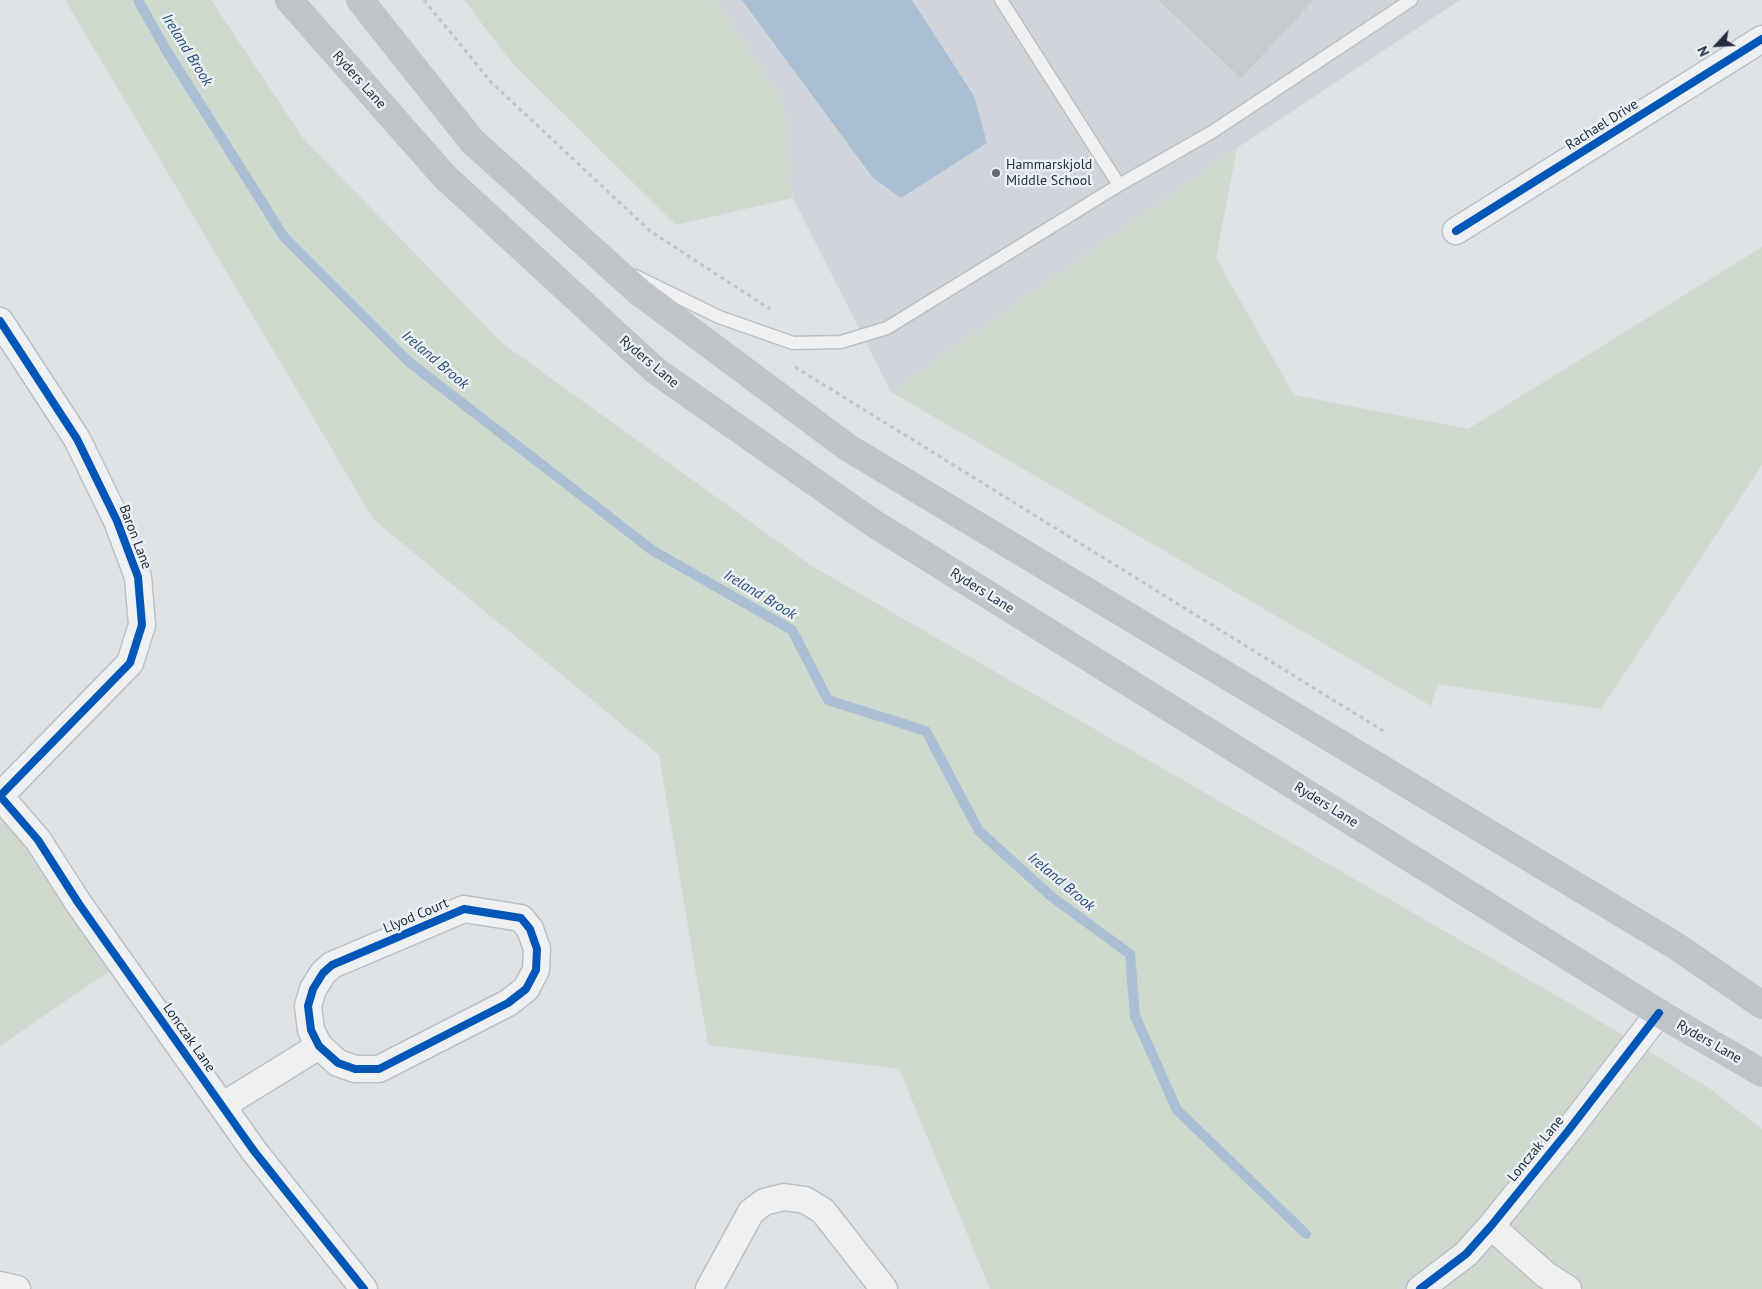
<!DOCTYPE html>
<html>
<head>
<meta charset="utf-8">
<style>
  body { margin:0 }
  #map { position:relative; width:1762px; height:1289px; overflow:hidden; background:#dfe2e5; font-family:"PT Sans",sans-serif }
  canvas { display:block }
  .north { position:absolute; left:1692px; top:20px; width:50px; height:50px; -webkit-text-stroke:4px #ebf0f5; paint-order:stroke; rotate:245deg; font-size:14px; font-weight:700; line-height:20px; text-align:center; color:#242e3f }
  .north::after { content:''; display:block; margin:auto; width:18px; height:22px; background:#242e3f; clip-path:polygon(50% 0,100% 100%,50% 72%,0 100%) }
</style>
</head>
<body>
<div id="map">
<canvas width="1762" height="1289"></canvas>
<div class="north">N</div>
</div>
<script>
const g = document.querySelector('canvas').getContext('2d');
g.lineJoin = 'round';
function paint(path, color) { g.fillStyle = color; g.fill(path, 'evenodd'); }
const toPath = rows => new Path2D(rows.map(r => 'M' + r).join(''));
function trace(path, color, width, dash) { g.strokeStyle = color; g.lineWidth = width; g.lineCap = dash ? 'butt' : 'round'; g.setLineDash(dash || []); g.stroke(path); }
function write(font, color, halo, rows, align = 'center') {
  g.font = font + ' "PT Sans",sans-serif'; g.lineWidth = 5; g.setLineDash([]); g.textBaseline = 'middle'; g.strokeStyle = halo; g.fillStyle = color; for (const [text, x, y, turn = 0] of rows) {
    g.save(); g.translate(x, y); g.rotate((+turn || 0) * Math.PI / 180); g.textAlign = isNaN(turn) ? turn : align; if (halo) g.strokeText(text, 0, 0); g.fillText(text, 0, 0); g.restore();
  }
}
paint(toPath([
  [717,0,1460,0,1237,148,891,392,793,198,783,101]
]), '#d0d5dc');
paint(toPath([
  [65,0,211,0,303,138,502,343,812,566,1583,1011,1709,1088,1762,1129,1762,1289,990,1289,899,1069,708,1045,659,755,374,520],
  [464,0,717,0,783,101,793,198,676,225,511,62],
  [1237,148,1216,258,1294,395,1468,429,1762,247,1762,465,1601,709,1438,684,1431,706,891,392],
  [0,796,121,963,0,1046]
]), '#cfd9ce');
paint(toPath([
  [742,0,912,0,974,96,987,143,901,198,873,178]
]), '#aabed4');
trace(toPath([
  [138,0,166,50,284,237,409,362,652,550,792,630,828,700,926,731,979,831,1052,897,1130,954,1135,1016,1177,1110,1306,1234]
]), '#aabed4', 10);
paint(toPath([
  [1158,0,1314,0,1241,78]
]), '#c7cacd');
const service = toPath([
  [1001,0,1119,185,1212,132,1411,0],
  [635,276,719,317,793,343,841,342,887,328,1119,185]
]);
const minor = toPath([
  [1456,231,1762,39],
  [0,321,77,439,117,521,138,577,142,625,130,663,0,796],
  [0,796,38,840,79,904,254,1151,364,1289],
  [464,909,521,918,530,929,537,949,536,970,526,989,508,1003,379,1069,355,1069,338,1063,319,1046,311,1030,308,1006,313,989,323,973,332,965,464,909],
  [222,1106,319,1046],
  [1491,1226,1546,1275,1568,1289],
  [0,1285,17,1289],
  [709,1289,751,1212,764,1202,784,1197,805,1200,823,1211,884,1289],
  [1420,1289,1466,1254,1491,1226,1568,1131,1659,1013]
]);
trace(service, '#bdc0c3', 15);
trace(minor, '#bdc0c3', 29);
trace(toPath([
  [424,0,491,82,650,231,770,309],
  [795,367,1385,732]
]), '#c0c3c8', 3, [4, 4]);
trace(service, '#eef0f2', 12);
trace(minor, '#eef0f2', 26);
trace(toPath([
  [289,0,445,177,656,371,873,523,1659,1013,1762,1073],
  [360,0,472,141,639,292,847,447,1676,946,1762,1005]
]), '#c0c3c8', 28);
trace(toPath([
  [1456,231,1762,39],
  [0,321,77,439,117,521,138,577,142,625,130,663,0,796],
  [0,796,38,840,79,904,254,1151,364,1289],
  [464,909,521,918,530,929,537,949,536,970,526,989,508,1003,379,1069,355,1069,338,1063,319,1046,311,1030,308,1006,313,989,323,973,332,965,464,909],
  [1420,1289,1466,1254,1491,1226,1568,1131,1659,1013]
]), '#0057b8', 8);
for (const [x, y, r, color] of [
  [996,173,5,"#656d79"]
]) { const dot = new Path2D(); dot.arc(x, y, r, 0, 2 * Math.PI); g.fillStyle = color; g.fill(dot); trace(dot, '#ebf0f5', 2); }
write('14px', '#242e3f', '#ebf0f5', [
  ["Ryders Lane",359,80,48],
  ["Rachael Drive",1602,125,-32],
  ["Ryders Lane",649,362,40],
  ["Baron Lane",135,537,69],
  ["Ryders Lane",982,591,32],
  ["Ryders Lane",1326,805,32],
  ["Llyod Court",416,916,-23],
  ["Lonczak Lane",189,1038,55],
  ["Ryders Lane",1709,1042,30],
  ["Lonczak Lane",1536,1149,-51]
]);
write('14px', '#242e3f', '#ebf0f5', [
  ["Hammarskjold",1006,165],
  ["Middle School",1006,181]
], 'left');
write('italic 15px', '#2b4d77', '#ebf0f5', [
  ["Ireland Brook",187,50,58],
  ["Ireland Brook",435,360,40],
  ["Ireland Brook",760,595,31],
  ["Ireland Brook",1061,882,40]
]);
</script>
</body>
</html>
